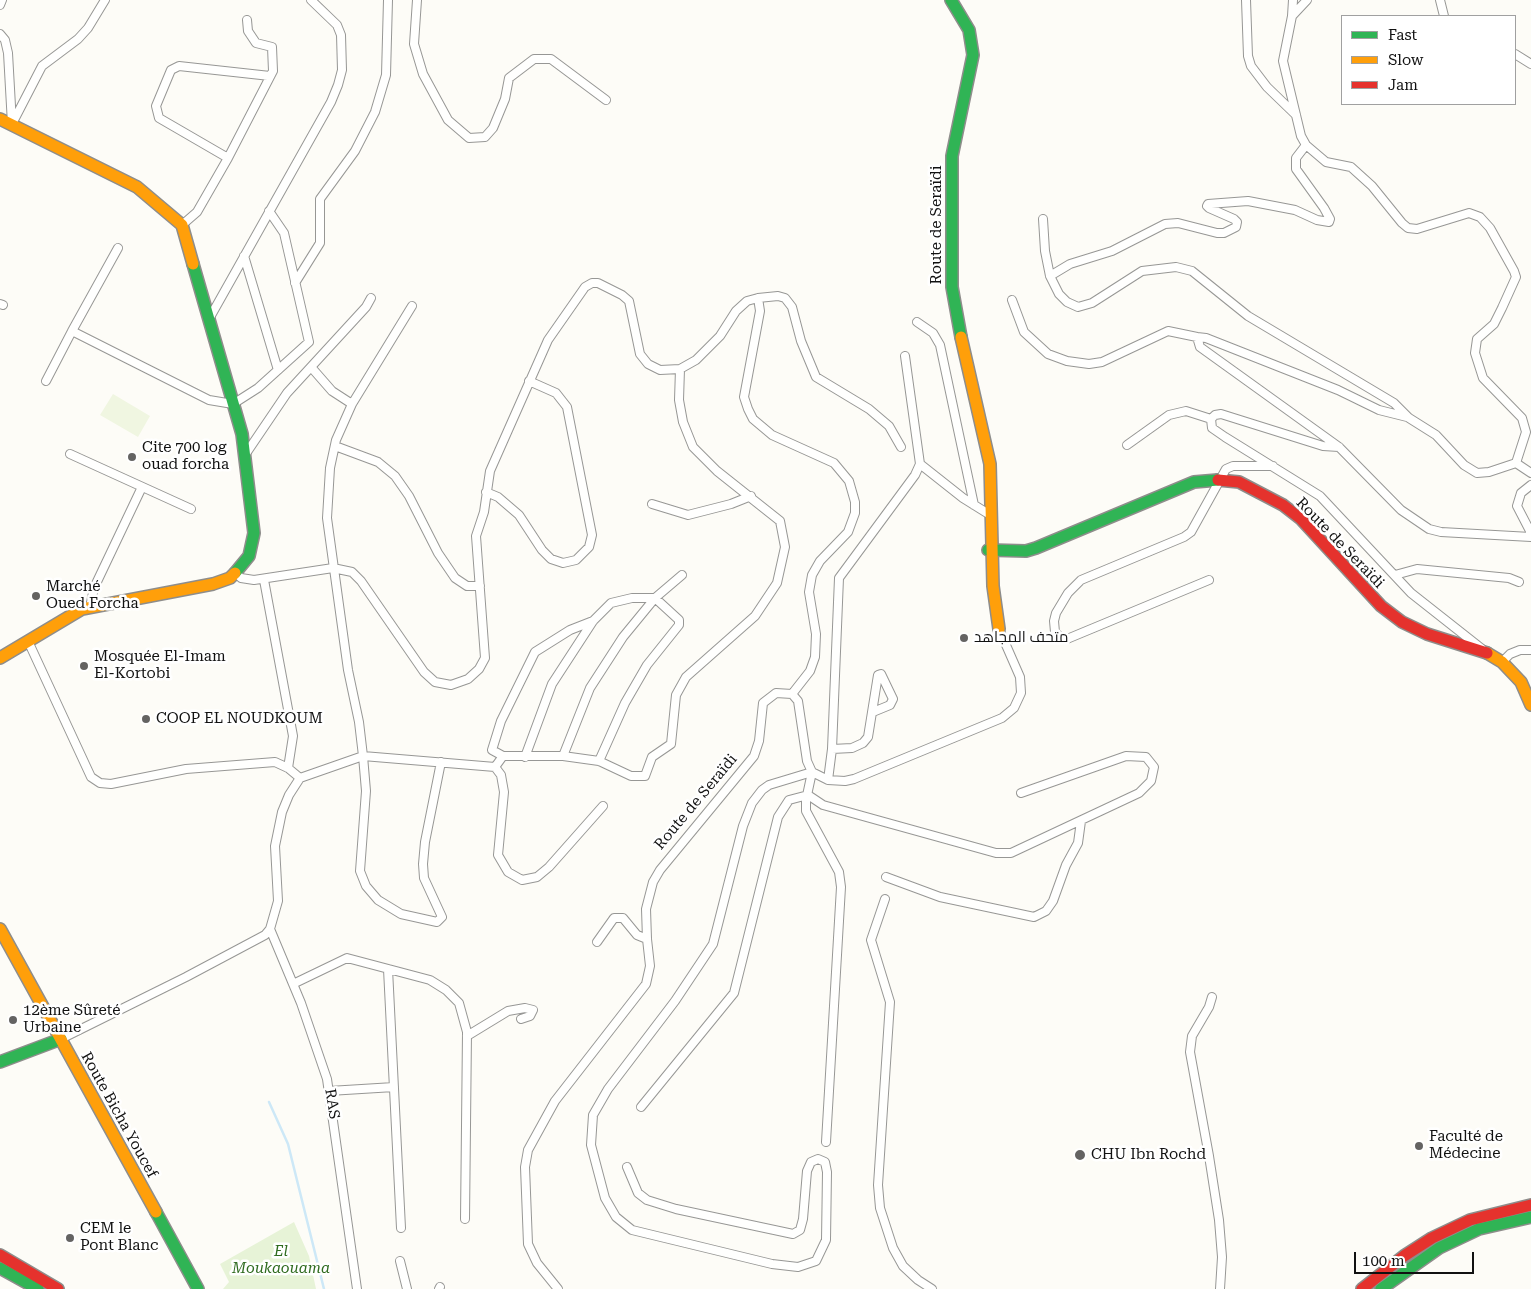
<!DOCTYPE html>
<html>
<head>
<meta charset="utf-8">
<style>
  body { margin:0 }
  #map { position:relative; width:1531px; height:1289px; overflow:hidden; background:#fdfcf7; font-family:"Roboto Serif",serif }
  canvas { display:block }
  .legend { position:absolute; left:1341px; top:15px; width:175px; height:90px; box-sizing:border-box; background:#fff; border:1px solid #a0a0a0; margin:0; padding:6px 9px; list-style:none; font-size:15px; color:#111 }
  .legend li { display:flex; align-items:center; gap:10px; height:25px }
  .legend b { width:25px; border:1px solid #a0a0a0 }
  .scale { position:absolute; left:1354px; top:1252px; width:120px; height:22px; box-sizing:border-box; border:2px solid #111; border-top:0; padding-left:6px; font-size:15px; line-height:18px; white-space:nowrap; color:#111; -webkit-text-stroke:4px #fff; paint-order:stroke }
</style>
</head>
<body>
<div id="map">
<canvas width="1531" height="1289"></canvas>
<ul class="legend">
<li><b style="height:6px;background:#30b455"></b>Fast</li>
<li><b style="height:6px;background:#ff9f0a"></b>Slow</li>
<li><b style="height:6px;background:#e5322d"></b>Jam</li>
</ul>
<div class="scale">100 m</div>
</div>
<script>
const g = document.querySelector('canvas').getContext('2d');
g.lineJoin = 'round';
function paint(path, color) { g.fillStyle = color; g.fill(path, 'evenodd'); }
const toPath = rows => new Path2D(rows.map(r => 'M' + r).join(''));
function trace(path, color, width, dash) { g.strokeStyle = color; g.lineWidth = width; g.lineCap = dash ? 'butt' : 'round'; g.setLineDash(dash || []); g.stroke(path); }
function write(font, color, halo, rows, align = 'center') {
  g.font = font + ' "Roboto Serif",Cairo,serif'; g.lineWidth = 5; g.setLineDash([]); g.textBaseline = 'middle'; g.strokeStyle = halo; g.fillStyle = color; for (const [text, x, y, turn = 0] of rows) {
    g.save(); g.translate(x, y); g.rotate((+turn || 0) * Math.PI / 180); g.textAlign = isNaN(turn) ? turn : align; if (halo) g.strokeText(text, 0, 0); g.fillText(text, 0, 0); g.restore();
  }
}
paint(toPath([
  [294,1222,309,1256,316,1289,223,1289,229,1282,220,1264]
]), '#e7f3d7');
paint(toPath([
  [113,394,150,416,138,437,100,415]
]), '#f0f6e1');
trace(toPath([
  [269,1102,288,1144,324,1289]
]), '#cde8f7', 2.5);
const street = toPath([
  [417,0,414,44,423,74,448,120,469,138,485,137,493,128,505,99,509,78,534,59,551,59,606,100],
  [1246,0,1248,56,1251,66,1267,87,1296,115],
  [1307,0,1292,16,1283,61,1301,136,1306,145,1326,162,1351,167,1372,186,1402,223,1408,228,1417,229,1469,213,1480,217,1490,228,1514,271,1516,277,1502,308,1494,324,1477,339,1475,353,1483,378,1522,418,1526,432,1516,463],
  [1440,0,1444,16],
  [0,5,2,0],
  [1292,16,1293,0],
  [0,34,5,40,8,53,12,124],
  [1515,54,1531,64],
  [12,124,42,66,78,39,88,28,105,0],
  [228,158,159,118,156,106,171,70,179,66,270,76],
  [1043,219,1045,251,1050,276,1059,294,1067,302,1078,307,1092,303,1142,271,1176,267,1192,271,1248,316,1394,403,1409,418,1436,435,1464,465,1477,473,1489,472,1516,463,1531,473],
  [182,225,197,212,228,158,273,71,272,47,256,43,248,31,247,20],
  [118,248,72,331,209,400,233,404,258,388,309,342,284,233,269,211],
  [244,256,278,370],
  [1050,276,1070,264,1112,251,1165,224,1178,223,1217,233,1224,233,1236,227,1237,222,1234,219,1209,208,1207,206,1208,204,1248,201,1295,210,1317,220,1329,222,1330,219,1324,208,1296,169,1296,158,1306,145],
  [295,283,320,243,320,199,355,151,375,112,386,75,388,0],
  [758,298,760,311,744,397,748,409,753,419,772,435,834,463,849,481,855,502,855,513,848,532,820,561,812,575,809,592,816,634,815,657,810,671,792,694],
  [1012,300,1024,332,1048,354,1067,361,1089,364,1102,362,1168,331,1197,337,1200,347,1339,447,1401,510,1429,529,1441,532,1531,537],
  [0,304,3,305],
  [412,306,352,404,336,440,330,468,327,518,348,670,359,722,363,756,366,791,360,871,366,886,378,900,401,914,437,922,442,917,424,878,423,864,425,842,441,762],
  [209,319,331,102,338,85,342,70,341,35,337,25,311,0],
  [917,322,933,333,940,345,974,505],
  [1197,337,1206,338,1338,390,1379,410,1407,417],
  [311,367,332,391,352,404],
  [46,381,72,331],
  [1211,419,1212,428,1225,437,1320,496,1411,593,1482,649],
  [1127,445,1169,415,1186,411,1211,419,1215,415,1221,414,1323,446,1339,447],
  [335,446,378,462,395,476,409,496,438,553,455,578,467,586,480,586],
  [70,454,191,509],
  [245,455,287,393,366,307,371,298],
  [920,464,963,498,987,513],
  [1531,485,1521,493,1517,506,1531,533],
  [486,492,498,497,519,515,542,550,551,559,563,563,576,560,589,547,592,535,567,407,556,393,529,381],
  [652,504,688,515,731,504,751,496],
  [236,573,241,578,254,580,333,568,352,572,361,581,424,672,435,682,451,685,468,679,479,669,485,658,476,536,484,512,490,471,548,340,585,287,592,283,598,283,622,295,629,301,640,354,648,364,660,370,680,369,696,360,720,336,736,311,747,301,758,298,778,296,785,298,792,307,801,341,816,377,869,409,889,426,901,447],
  [1395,575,1417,569,1509,578,1519,582],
  [264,580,293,736,288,768],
  [1209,580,1067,639,1061,638,1055,632,1054,621,1056,613,1068,593,1081,580,1184,537,1191,532,1226,469,1233,466,1273,466],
  [90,607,94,588,142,487],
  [28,641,91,777,100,783,111,784,186,769,275,762,288,768,300,778],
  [1502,662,1510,654,1520,650,1531,650],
  [832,749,852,748,863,743,868,737,878,675,881,674,893,699,890,705,873,712],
  [503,756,492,750,501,721,535,652,570,630,593,621],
  [563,756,590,688,623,637,655,598,679,620,679,625,647,665,625,703,599,761],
  [525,757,552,684,593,621,611,603,632,598,655,598,682,575],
  [495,767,503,756,563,756,599,761,631,776,645,776,652,757,671,744,676,695,686,677,755,616,777,583,785,547,780,521,717,471,693,447,683,422,679,400,680,369],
  [828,780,832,749,839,578,915,475,920,464,905,356],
  [886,877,940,897,1034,917,1046,911,1053,901,1066,865,1078,843,1081,821],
  [885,899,871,940,890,1002,878,1185,880,1208,893,1248,903,1266,918,1280,932,1289],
  [270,929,301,1003,327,1079,357,1289],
  [597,942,614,918,623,918,637,935,647,939],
  [388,969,401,1228],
  [293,984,347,958,430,980,446,990,459,1003,467,1032,465,1219],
  [1212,997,1209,1007,1192,1036,1190,1052,1209,1156,1219,1220,1222,1257,1220,1289],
  [467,1036,508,1011,525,1008,533,1010,530,1016,521,1019],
  [61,1039,186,977,265,935,270,929,278,901,275,846,282,812,289,795,300,778,363,756,495,767,501,775,504,792,498,855,508,872,522,880,537,877,549,867,603,806],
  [329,1091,394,1087],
  [641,1107,734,993,778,817,789,800,808,795,823,805,996,853,1011,853,1139,793,1151,781,1154,767,1146,757,1126,756,1021,793],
  [627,1167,638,1193,647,1200,676,1209,793,1234,800,1230,803,1219,807,1171,811,1162,818,1159,825,1162,827,1172,826,1240,816,1261,798,1267,772,1264,632,1230,616,1217,605,1198,591,1145,593,1115,608,1089,675,1001,713,944,743,826,752,803,762,790,769,785,812,772,806,800,806,811,839,872,841,887,826,1142],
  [400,1261,407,1289],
  [439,1289,440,1287],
  [558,1289,537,1263,528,1244,525,1167,528,1150,555,1101,646,984,650,966,647,939,646,909,653,882,660,870,754,756,759,741,763,703,776,693,792,694,798,701,807,761,812,772,828,780,845,781,854,779,1002,718,1014,708,1021,693,1020,677,999,629]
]);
const fast = toPath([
  [951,0,969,30,973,55,952,156,952,287,961,337],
  [193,264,242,434,254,533,249,556,235,573],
  [988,550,1026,551,1036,548,1194,482,1218,480],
  [0,1062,61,1039],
  [156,1212,198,1289],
  [0,1268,38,1289],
  [1381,1289,1439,1248,1479,1229,1531,1217]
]);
const slow = toPath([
  [0,119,137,187,182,225,193,264],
  [961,337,990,464,993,586,999,629],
  [1487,653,1502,662,1521,682,1531,705],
  [0,658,82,609,213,584,230,578,235,573],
  [0,929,156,1212]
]);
const jam = toPath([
  [1218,480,1239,482,1283,505,1301,519,1381,606,1402,622,1427,634,1487,653],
  [0,1255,58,1289],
  [1362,1289,1404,1256,1432,1238,1470,1220,1531,1205]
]);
trace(street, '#979795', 10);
trace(fast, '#8e8d8b', 14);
trace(slow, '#8e8d8b', 14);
trace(jam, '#8e8d8b', 14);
trace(street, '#fffffe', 8);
trace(fast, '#30b455', 11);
trace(slow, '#ff9f0a', 11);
trace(jam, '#e5322d', 11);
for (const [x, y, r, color] of [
  [132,457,5,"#646362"],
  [36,596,5,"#646362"],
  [964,638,5,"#646362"],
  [84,666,5,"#646362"],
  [146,719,5,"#646362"],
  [13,1020,5,"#646362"],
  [1419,1146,5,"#646362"],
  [1080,1155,6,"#646362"],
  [70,1238,5,"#646362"]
]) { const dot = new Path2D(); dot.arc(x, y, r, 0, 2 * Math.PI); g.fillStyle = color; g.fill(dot); trace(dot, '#fff', 2); }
write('15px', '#111', '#fff', [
  ["Route de Seraïdi",937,225,-90],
  ["Route de Seraïdi",1340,543,46],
  ["Route de Seraïdi",696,802,-50],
  ["RAS",332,1104,81],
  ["Route Bicha Youcef",119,1115,61]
]);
write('15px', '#111', '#fff', [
  ["Cite 700 log",142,448],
  ["ouad forcha",142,465],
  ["Marché",46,587],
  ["Oued Forcha",46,604],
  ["متحف المجاهد",974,638],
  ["Mosquée El-Imam",94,657],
  ["El-Kortobi",94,674],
  ["COOP EL NOUDKOUM",156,719],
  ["12ème Sûreté",23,1011],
  ["Urbaine",23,1028],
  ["Faculté de",1429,1137],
  ["Médecine",1429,1154],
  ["CHU Ibn Rochd",1091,1155],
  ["CEM le",80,1229],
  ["Pont Blanc",80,1246]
], 'left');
write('italic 15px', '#2f6b1f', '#fff', [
  ["El",281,1252],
  ["Moukaouama",281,1269]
]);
</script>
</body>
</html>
